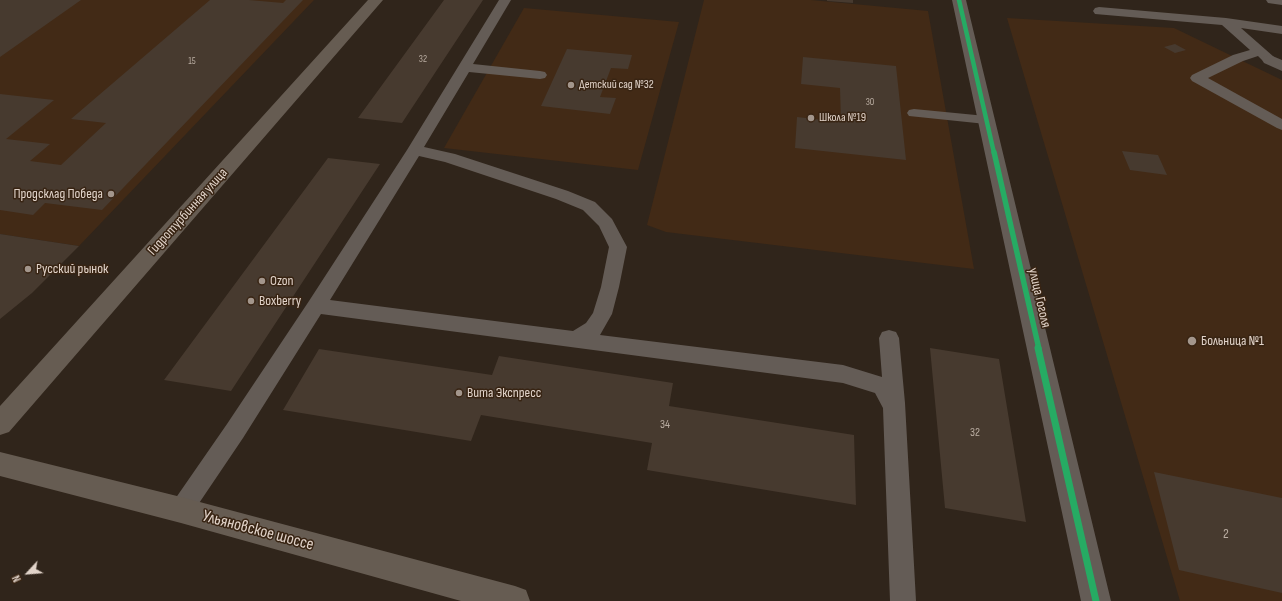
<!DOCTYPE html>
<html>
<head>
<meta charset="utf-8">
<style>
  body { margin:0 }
  #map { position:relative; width:1282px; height:601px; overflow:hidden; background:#30251b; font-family:"Sofia Sans Condensed",sans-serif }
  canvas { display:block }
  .north { position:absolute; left:8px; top:553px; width:40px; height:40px; -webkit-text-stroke:3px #382413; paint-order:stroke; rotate:244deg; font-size:11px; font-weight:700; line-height:16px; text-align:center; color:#e1d3c9 }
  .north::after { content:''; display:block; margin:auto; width:14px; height:18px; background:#e1d3c9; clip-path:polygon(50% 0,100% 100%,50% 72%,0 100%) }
</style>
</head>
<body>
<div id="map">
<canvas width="1282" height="601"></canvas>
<div class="north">N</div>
</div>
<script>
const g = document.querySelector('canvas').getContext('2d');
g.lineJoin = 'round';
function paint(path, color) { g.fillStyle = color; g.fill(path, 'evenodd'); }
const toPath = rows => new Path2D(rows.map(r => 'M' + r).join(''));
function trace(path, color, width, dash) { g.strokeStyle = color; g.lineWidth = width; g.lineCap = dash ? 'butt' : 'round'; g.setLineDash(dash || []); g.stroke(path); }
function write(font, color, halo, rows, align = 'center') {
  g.font = font + ' "Sofia Sans Condensed",sans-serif'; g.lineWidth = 3; g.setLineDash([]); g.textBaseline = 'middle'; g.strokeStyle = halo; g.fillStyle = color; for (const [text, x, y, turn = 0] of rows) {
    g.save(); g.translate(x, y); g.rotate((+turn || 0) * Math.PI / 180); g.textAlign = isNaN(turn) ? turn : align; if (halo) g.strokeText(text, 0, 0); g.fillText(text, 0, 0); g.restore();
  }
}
paint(toPath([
  [0,0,314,0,79,246,0,234],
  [704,0,811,0,928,11,974,269,666,232,647,225],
  [524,8,679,22,638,170,444,148],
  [1007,18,1174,28,1282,80,1282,601,1180,601]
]), '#422a16');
paint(toPath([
  [0,0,81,0,0,57],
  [210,0,249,0,283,3,286,0,303,0,102,210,45,203,33,215,0,210,0,94,54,100,6,139,50,144,30,161,61,165,106,123,71,119],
  [444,0,483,0,402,123,358,118],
  [827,0,853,0,853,3,827,1],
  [1175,44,1186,50,1175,53,1164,47],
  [567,49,632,55,628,69,611,68,600,97,616,98,610,114,541,106],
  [803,57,896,66,906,160,795,148,797,117,841,122,840,88,801,84],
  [1122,151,1158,155,1167,175,1130,170],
  [328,158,380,164,231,391,164,380],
  [0,234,79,246,32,293,0,319],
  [930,348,999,359,1026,522,945,508],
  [319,349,492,375,499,356,673,383,669,406,854,435,856,505,647,470,652,443,481,415,471,441,283,410],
  [1154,472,1282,498,1282,593,1179,570]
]), '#473a2f');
paint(toPath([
  [499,0,511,0,473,64,540,71,545,72,547,75,545,78,540,79,469,72,424,147,455,154,568,191,595,202,612,219,627,247,619,287,612,314,600,335,843,365,882,377,879,338,882,332,889,330,896,332,899,338,905,403,916,601,890,601,883,408,875,393,843,383,321,314,243,438,189,518,181,521,173,518,169,510,173,502,227,424,309,301,407,150,499,0],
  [419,156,445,162,556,199,583,210,599,226,609,247,601,287,593,313,586,323,573,331,330,300,419,156],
  [1266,0,1282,0,1282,5,1268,3,1266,0],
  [1099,7,1226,18,1282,26,1282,34,1241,28,1274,57,1272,60,1267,61,1262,60,1258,56,1243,61,1208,78,1282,119,1282,130,1277,128,1192,81,1190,78,1192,75,1233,55,1250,50,1222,25,1095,14,1093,11,1095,8,1099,7],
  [914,109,986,116,991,117,993,120,991,123,986,124,909,116,907,113,909,110,914,109]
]), '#645c56');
paint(toPath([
  [952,0,966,0,1111,601,1081,601,952,0],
  [1270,55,1282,60,1282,71,1264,63,1262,60,1264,57,1270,55]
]), '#645c56');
paint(toPath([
  [368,0,383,0,9,432,0,435,0,406,368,0],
  [0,452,181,497,515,586,526,590,530,601,461,601,181,523,0,476,0,452]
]), '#665c52');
trace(toPath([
  [959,0,994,153]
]), '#26ab63', 4.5);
trace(toPath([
  [994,152,1039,349]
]), '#26ab63', 5.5);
trace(toPath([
  [1038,348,1096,601]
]), '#26ab63', 7);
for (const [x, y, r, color] of [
  [571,85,4,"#a3968c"],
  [811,118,4,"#a3968c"],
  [111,194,4,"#a3968c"],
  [28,269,4,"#a3968c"],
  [262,281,4,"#a3968c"],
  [251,301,4,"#a3968c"],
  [1192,341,5,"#a3968c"],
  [459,393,4,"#a3968c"]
]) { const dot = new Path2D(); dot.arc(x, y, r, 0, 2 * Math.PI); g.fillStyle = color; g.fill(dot); trace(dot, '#382413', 1.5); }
write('10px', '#baada2', null, [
  ["32",423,59],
  ["15",192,61],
  ["30",870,102]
]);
write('12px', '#e1d3c9', '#382413', [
  ["Детский сад №32",579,85],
  ["Школа №19",819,118]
], 'left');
write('12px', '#baada2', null, [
  ["34",665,425],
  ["32",975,433]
]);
write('14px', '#e1d3c9', '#382413', [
  ["Продсклад Победа",103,194,"right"],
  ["Русский рынок",36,269],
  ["Ozon",270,281],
  ["Boxberry",259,301],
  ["Больница №1",1201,341],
  ["Вита Экспресс",467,393]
], 'left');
write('14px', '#e1d3c9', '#382413', [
  ["Гидротурбинная улица",188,212,-48],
  ["улица Гоголя",1039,298,77]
]);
write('14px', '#baada2', null, [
  ["2",1226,534]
]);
write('17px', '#e1d3c9', '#382413', [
  ["Ульяновское шоссе",258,531,15]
]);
</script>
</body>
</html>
